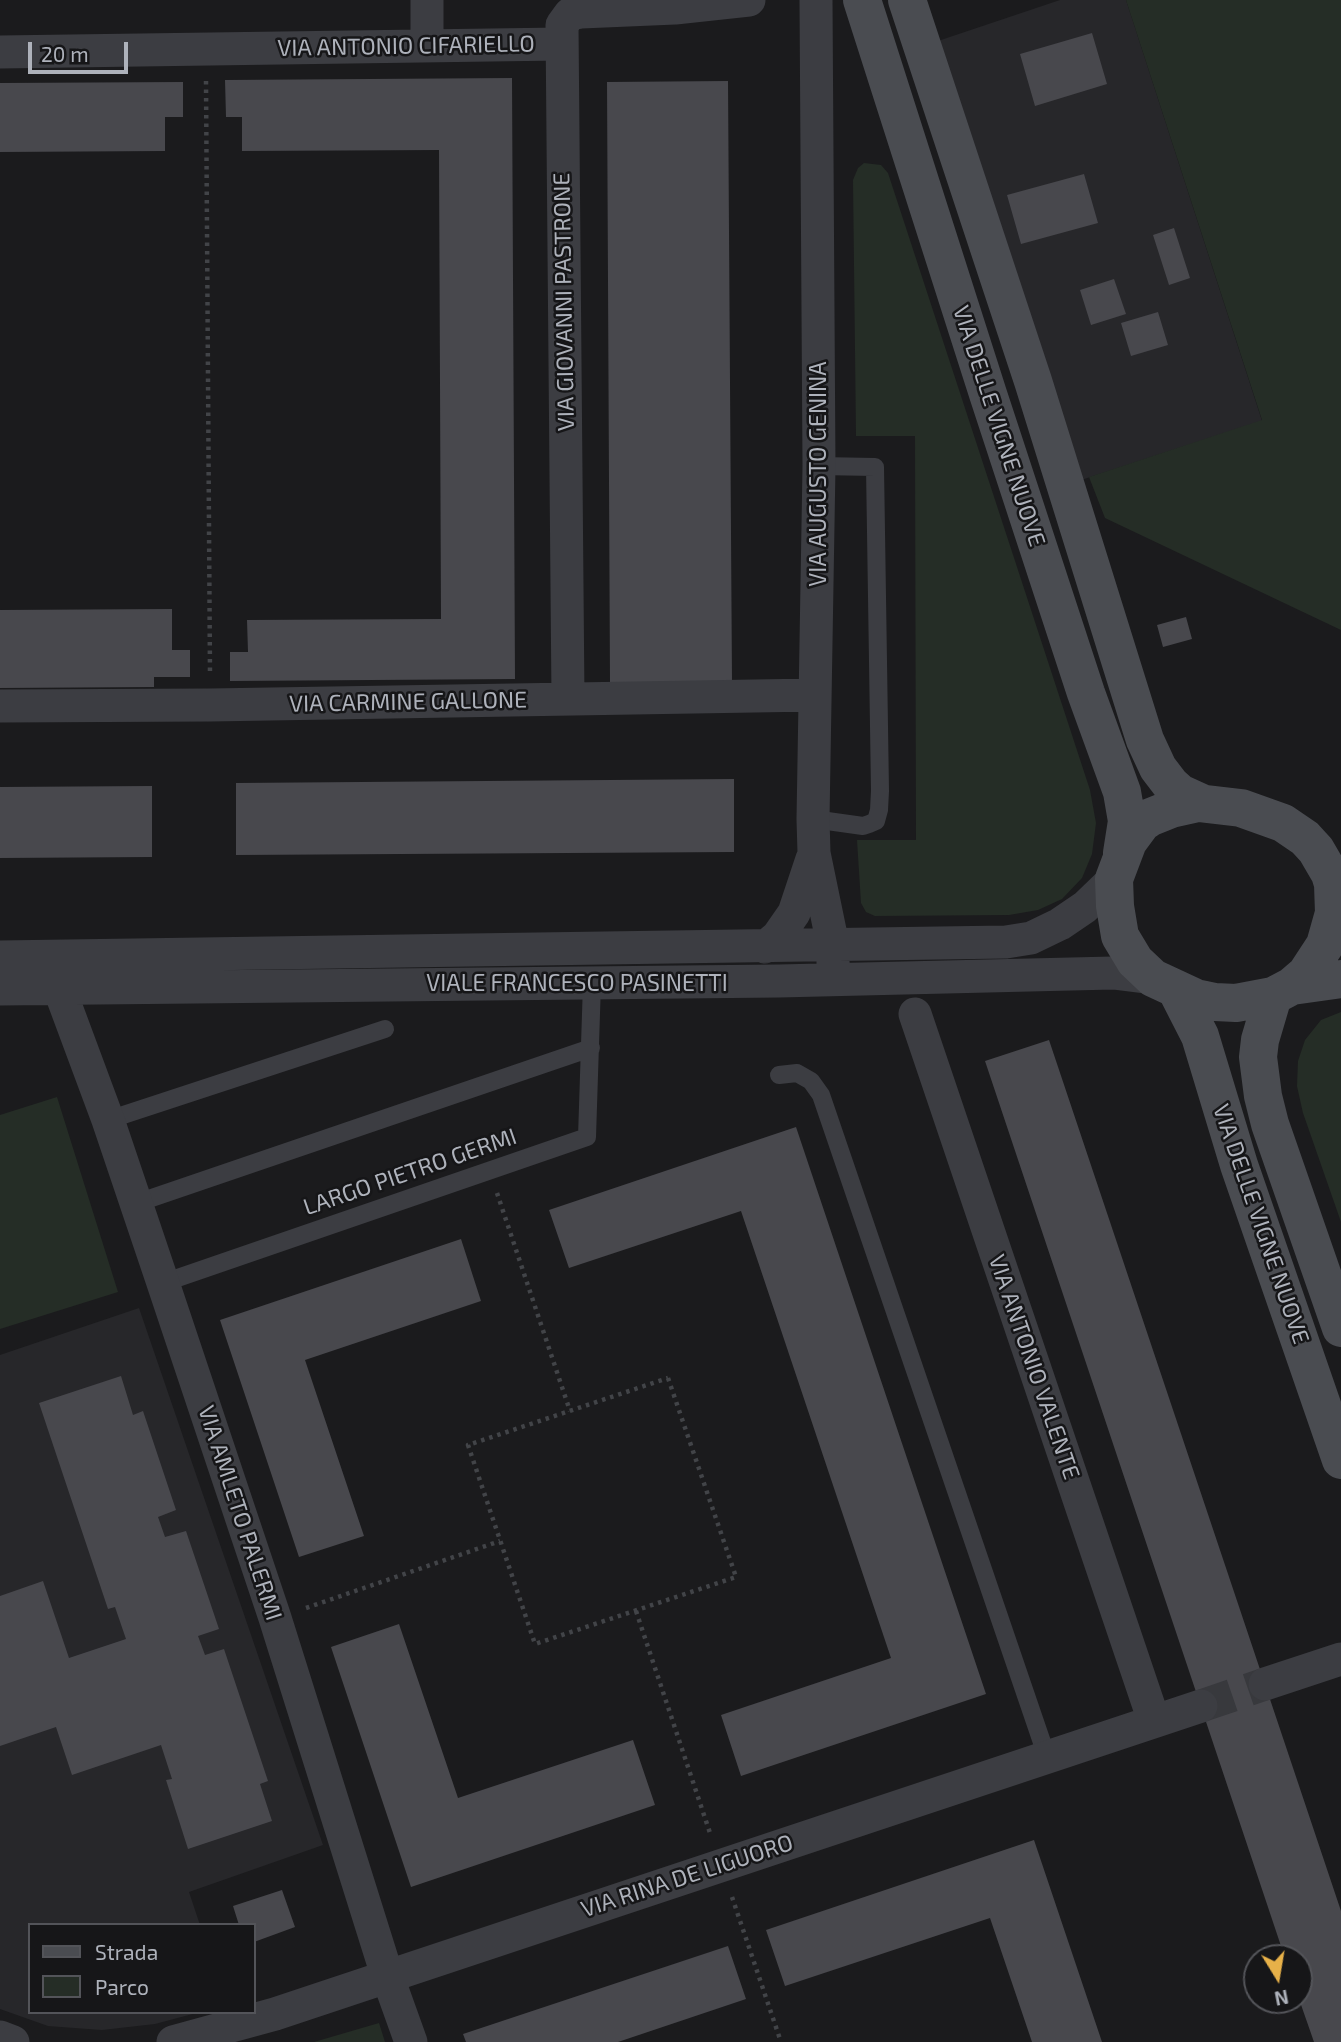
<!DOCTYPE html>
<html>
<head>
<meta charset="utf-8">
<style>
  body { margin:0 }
  #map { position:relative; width:1341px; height:2042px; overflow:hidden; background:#1b1b1d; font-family:"Exo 2",sans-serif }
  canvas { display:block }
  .legend { position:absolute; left:28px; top:1923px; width:228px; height:91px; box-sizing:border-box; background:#161618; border:2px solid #535459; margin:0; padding:9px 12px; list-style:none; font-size:21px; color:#aeb2bb }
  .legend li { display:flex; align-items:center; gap:14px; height:35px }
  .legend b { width:35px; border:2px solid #535459 }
  .north { position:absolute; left:1243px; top:1944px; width:70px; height:70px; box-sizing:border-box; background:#161618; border:2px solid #535459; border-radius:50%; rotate:169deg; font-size:19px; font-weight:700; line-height:28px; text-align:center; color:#aeb2bb }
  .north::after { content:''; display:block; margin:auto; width:24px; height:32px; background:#e7b149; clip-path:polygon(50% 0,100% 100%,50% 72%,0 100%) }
  .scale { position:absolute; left:28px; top:42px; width:100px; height:32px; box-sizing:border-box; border:4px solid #aeb2bb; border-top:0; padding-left:9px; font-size:21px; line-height:24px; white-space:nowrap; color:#aeb2bb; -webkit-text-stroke:5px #161618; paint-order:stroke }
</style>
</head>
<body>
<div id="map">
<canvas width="1341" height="2042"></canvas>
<ul class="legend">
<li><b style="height:9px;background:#4a4c51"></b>Strada</li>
<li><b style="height:19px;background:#252d26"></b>Parco</li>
</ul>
<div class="north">N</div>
<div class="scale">20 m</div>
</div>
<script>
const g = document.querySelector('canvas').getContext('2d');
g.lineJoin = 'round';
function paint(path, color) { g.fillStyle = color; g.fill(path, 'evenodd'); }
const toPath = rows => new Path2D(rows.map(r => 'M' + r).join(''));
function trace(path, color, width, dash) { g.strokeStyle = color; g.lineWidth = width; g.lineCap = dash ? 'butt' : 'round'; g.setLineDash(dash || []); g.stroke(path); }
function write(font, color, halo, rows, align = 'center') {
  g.font = font + ' "Exo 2",sans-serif'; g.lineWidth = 5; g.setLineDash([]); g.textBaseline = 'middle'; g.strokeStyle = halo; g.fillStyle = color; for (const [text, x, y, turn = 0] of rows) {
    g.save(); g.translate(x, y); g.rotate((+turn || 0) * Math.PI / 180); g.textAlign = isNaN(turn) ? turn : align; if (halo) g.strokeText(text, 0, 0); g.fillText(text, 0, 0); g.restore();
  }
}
paint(toPath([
  [1060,0,1126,0,1262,421,1075,482,932,43],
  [139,1308,323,1845,189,1892,200,1925,30,1925,30,2012,200,2012,155,2024,102,2030,48,2026,0,2009,0,1355]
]), '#27272a');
paint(toPath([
  [1126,0,1341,0,1341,630,1105,518,1089,477,1262,420],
  [864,163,881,165,888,173,1090,790,1096,823,1092,854,1082,878,1062,899,1038,910,1009,915,875,916,866,912,861,903,857,840,916,840,915,436,856,436,853,180,858,168],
  [1341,1012,1341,1222,1303,1113,1297,1086,1298,1061,1305,1040,1321,1020],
  [57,1097,118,1292,0,1329,0,1115],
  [379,2023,385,2042,314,2042]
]), '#252d26');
paint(toPath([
  [1092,33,1107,84,1035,106,1020,54],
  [512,78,515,679,230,681,230,652,248,652,247,620,441,619,439,150,242,151,242,117,226,117,225,80],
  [728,81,732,682,610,683,607,82],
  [183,82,183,117,165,117,165,151,0,152,0,83],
  [1084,174,1098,223,1021,244,1007,195],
  [1174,228,1190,278,1169,285,1153,235],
  [1114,279,1126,314,1091,325,1080,290],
  [1158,312,1168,345,1131,356,1121,323],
  [172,609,172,650,190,650,190,677,154,677,154,687,0,688,0,610],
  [1186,617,1192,639,1163,647,1157,625],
  [734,779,734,852,236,855,236,783],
  [152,786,152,857,0,858,0,787],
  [1049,1040,1341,1911,1341,2042,1314,2042,1299,1999,1299,1958,1285,1958,985,1061],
  [796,1127,986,1694,741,1776,721,1715,891,1658,741,1211,569,1268,549,1210],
  [461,1239,481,1301,305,1360,364,1536,299,1557,220,1320],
  [121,1376,133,1415,143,1411,176,1510,158,1517,165,1537,186,1531,219,1629,198,1636,205,1655,224,1649,268,1781,260,1784,272,1821,188,1849,166,1780,172,1779,161,1745,72,1775,56,1727,0,1746,0,1596,43,1581,69,1658,126,1639,115,1607,108,1609,39,1403],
  [399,1624,458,1798,633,1740,655,1805,411,1887,331,1647],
  [1034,1840,1102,2042,1032,2042,990,1918,785,1986,766,1930],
  [282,1890,295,1927,254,1942,254,1925,239,1925,233,1906],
  [728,1946,746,1999,618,2042,466,2042,463,2034]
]), '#48484d');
trace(toPath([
  [1201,1706,1265,1684]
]), '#38393d', 33, [33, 17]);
trace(toPath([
  [206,81,210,674],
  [497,1193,570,1411],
  [668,1378,736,1577,535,1644,468,1445,668,1378],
  [306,1608,500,1541],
  [636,1611,711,1836],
  [732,1897,781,2042]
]), '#424448', 4.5, [3.5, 5]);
trace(toPath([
  [813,819,863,826,869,824,876,821,879,810,880,791,875,467,819,466],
  [779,1075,797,1073,811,1081,821,1095,1047,1757],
  [108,1120,385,1029],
  [137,1203,591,1048],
  [163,1283,587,1137,592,983]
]), '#3c3d42', 18);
trace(toPath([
  [427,0,427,46],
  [816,0,819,466,813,819,814,853,833,945,833,965],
  [0,52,561,44],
  [568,699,562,25,570,14,581,12,675,8,749,0],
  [0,706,210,705,815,695],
  [765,947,778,936,794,913,812,859],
  [0,957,1006,942,1031,938,1060,924,1085,907,1114,879],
  [59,988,108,1120,163,1283,275,1618,387,1975,411,2042],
  [0,989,779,981,1113,973,1153,978],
  [915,1014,1154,1721],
  [1265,1684,1341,1659],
  [0,2037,13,2042],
  [173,2042,275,2014,1201,1706]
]), '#3c3d42', 33);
trace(toPath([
  [862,0,988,394,1086,693,1122,792,1127,821,1122,853],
  [907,0,1033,381,1145,740,1158,768,1171,785,1180,793,1202,803],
  [1198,803,1241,808,1283,823,1305,838,1316,850,1330,874,1333,884,1334,913,1325,945,1306,974,1292,986,1273,996,1236,1003,1215,1002,1196,998,1153,978,1135,961,1120,936,1115,906,1114,879,1128,842,1142,823,1151,817,1171,809,1198,803],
  [1292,986,1341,979],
  [1176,989,1200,1036,1239,1165,1341,1460],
  [1273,996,1260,1040,1258,1057,1263,1096,1270,1124,1341,1328]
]), '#4a4c51', 38);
write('23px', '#aeb2bb', '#161618', [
  ["VIA ANTONIO CIFARIELLO",406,46,-1],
  ["VIA GIOVANNI PASTRONE",564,302,-91],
  ["VIA DELLE VIGNE NUOVE",999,426,72],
  ["VIA AUGUSTO GENINA",818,474,-90],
  ["VIA CARMINE GALLONE",408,702,-1],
  ["VIALE FRANCESCO PASINETTI",577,983],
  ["LARGO PIETRO GERMI",410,1172,-19],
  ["VIA DELLE VIGNE NUOVE",1261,1224,71],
  ["VIA ANTONIO VALENTE",1034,1367,71],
  ["VIA AMLETO PALERMI",240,1513,72],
  ["VIA RINA DE LIGUORO",687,1876,-18]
]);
</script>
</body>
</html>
